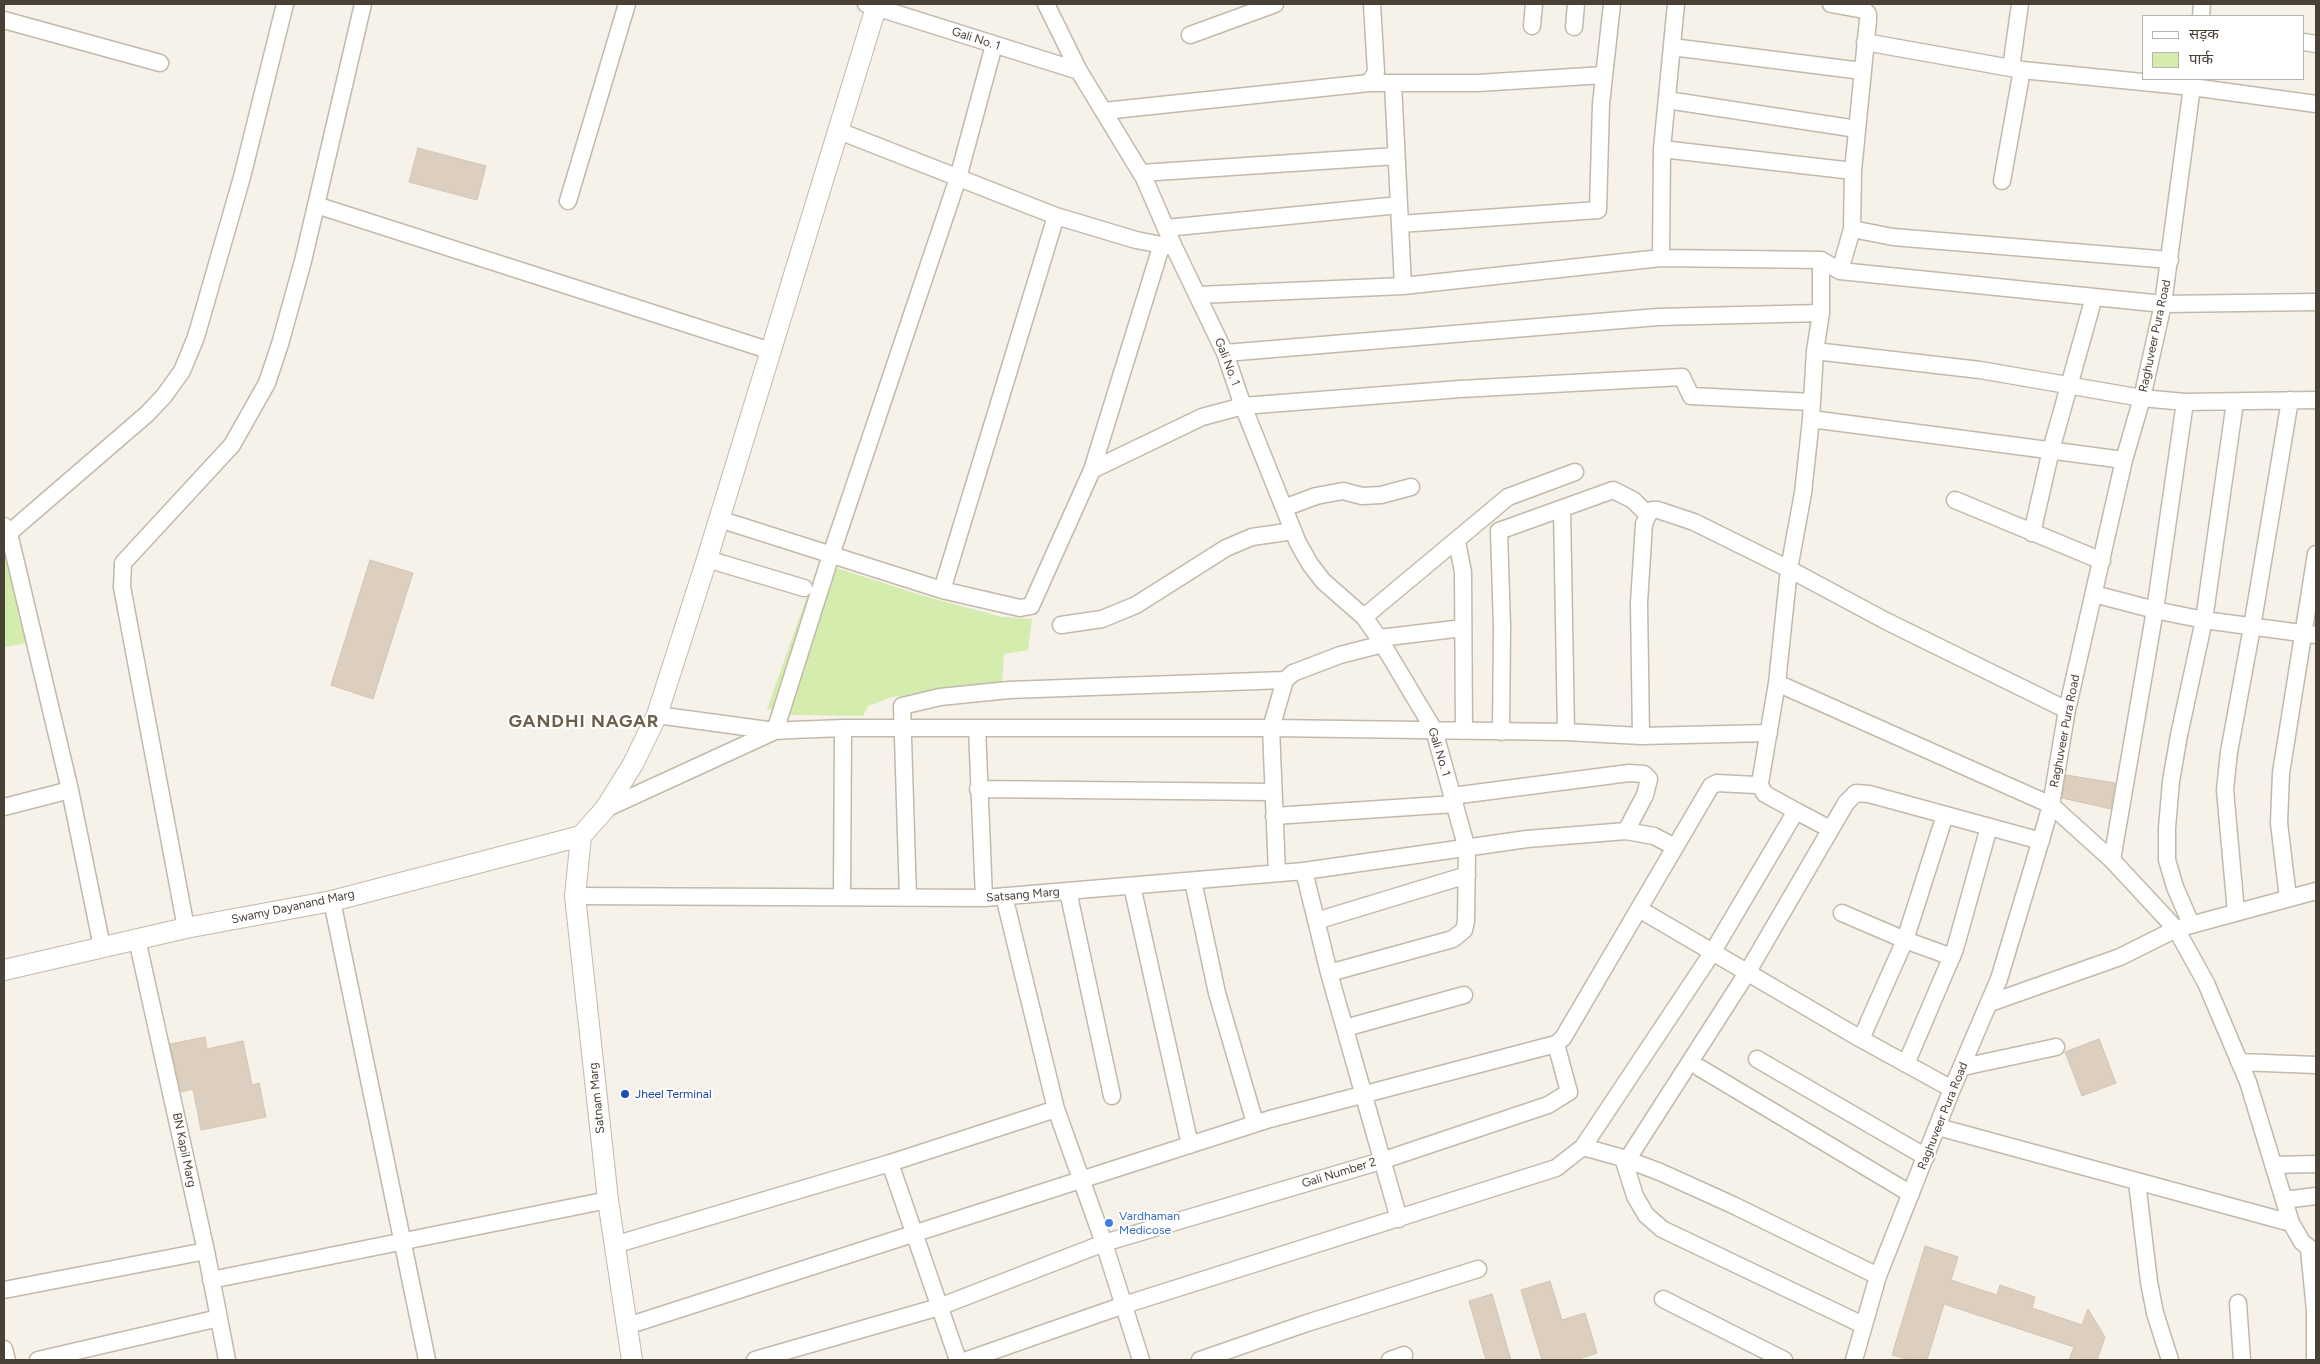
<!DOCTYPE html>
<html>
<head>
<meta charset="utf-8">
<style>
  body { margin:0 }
  #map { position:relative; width:2320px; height:1364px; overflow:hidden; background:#f6f1e9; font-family:Figtree,"Noto Sans Devanagari",sans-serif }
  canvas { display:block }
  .frame { position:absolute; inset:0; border:5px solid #4a4136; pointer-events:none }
  .legend { position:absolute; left:2142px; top:15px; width:162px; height:65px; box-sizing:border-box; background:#fff; border:1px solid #b7b3af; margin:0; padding:6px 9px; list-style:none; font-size:15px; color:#4a4136 }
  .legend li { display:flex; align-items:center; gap:10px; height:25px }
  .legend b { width:25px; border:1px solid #b7b3af }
</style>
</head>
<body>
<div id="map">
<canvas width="2320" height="1364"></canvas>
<div class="frame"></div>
<ul class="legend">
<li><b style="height:6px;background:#fff"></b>सड़क</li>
<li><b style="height:14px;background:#d4edae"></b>पार्क</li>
</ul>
</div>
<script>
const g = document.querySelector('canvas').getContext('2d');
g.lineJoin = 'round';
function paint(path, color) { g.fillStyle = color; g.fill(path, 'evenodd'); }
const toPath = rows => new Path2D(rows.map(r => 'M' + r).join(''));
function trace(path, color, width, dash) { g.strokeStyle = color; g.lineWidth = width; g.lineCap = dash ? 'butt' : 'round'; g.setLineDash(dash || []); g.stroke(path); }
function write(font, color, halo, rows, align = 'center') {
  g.font = font + ' Figtree,sans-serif'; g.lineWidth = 4; g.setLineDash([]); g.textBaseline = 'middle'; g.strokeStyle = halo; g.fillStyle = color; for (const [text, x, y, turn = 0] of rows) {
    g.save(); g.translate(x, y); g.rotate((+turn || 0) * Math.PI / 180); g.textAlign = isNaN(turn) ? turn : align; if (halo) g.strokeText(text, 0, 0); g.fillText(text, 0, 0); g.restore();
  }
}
paint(toPath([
  [4,536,28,643,4,647],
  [824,564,924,596,1002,617,1032,619,1028,650,1004,654,1002,683,892,697,868,706,863,716,794,715,767,709,816,571]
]), '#d4edae');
const building = toPath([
  [418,148,486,166,477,200,409,182,418,148],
  [370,560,413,573,373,699,331,685,370,560],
  [2066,775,2115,783,2111,809,2062,798,2066,775],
  [205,1037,207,1049,243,1041,252,1085,259,1083,266,1117,201,1130,193,1089,181,1092,170,1044,205,1037],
  [2099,1039,2116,1083,2082,1096,2065,1052,2099,1039],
  [1925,1246,1958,1257,1951,1280,1997,1295,2000,1285,2035,1297,2032,1308,2082,1325,2088,1309,2105,1337,2097,1360,2069,1360,2074,1347,1944,1304,1927,1360,1910,1360,1892,1355,1925,1246],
  [1550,1281,1562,1320,1585,1313,1597,1353,1576,1360,1542,1360,1521,1290,1550,1281],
  [1492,1294,1511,1360,1486,1360,1469,1301,1492,1294]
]);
paint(building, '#dccfc0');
trace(building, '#d4c4b0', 1);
const minor = toPath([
  [866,4,1079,71,1144,178,1174,247,1225,353,1243,406,1298,543,1310,564,1323,581,1364,617,1379,638,1434,730,1467,849,1466,921,1464,930,1453,939,1329,973],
  [1046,4,1079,71],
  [1831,4,1864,10,1868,14,1868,20,1853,171,1852,229,1840,271,2163,304,2316,302],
  [2201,16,2202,4],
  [4,20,160,63],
  [1532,26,1534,4],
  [1574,27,1576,4],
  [1190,35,1275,4],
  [1865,42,2022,70],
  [2304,42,2316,44],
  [1672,47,1862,71],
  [2011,68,2020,4],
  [1369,83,1478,83,1604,75],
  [1393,83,1403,286],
  [1667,100,1857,129],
  [1104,111,1369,83,1376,72,1372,4],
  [839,131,1056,216,1136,240,1172,247],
  [1662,149,1853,171],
  [1141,173,1396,156],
  [2002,181,2022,70,2192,87,2316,104],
  [568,201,627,4],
  [316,205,771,351],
  [1400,224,1598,210,1601,104,1612,4],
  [1166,228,1399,205],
  [1852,229,1893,237,2170,260],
  [1661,258,1662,149,1676,4],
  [1198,295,1403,286,1661,258,1821,260,1840,271],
  [1815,351,1821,313,1821,260],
  [1225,353,1658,317,1821,313],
  [1811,419,2124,460],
  [1092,470,1202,417,1243,406,1460,389,1682,377,1691,396,1812,402],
  [1955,500,2102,561],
  [1284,508,1316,496,1343,491,1362,496,1381,495,1411,487],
  [1562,509,1566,732],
  [719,519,942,590,1020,608,1031,606,1092,470,1161,247],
  [4,526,9,533,70,790,102,947],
  [9,533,147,414,164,396,182,371,196,337,242,177,285,4],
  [2032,533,2051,450,2094,297],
  [1457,542,1463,572,1464,731],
  [707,559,804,588],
  [942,590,1056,216],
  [2094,594,2155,610,2204,620,2316,635],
  [1364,617,1508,497,1575,472],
  [1061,625,1102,619,1136,605,1226,548,1252,537,1293,531],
  [1379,638,1463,628],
  [1777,683,2051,805,2112,860,2176,929,2206,983,2248,1082,2291,1223,2302,1242,2316,1253],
  [657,715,775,731,831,555,958,178,994,45],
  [977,728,984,898],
  [1501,732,1502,627,1499,531,1613,490,1633,500,1648,515],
  [1641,736,1639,603,1644,524,1648,515,1652,510,1658,510,1694,522,1789,569,1886,621,2067,710],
  [1759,784,1765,794,1796,811],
  [978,789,1273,792],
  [1452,796,1629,773,1644,774,1649,779,1645,795,1626,831],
  [4,807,70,790],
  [605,809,775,731,792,730,843,728,1271,728,1566,732,1641,736,1769,733],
  [1274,816,1455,804],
  [2112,860,2155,610,2185,402],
  [1304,871,1329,973,1399,1219],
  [1277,873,1271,728,1285,680,1293,673,1340,655,1383,644],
  [1193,881,1217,993,1255,1123],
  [1132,886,1190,1145],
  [1068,891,1112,1096],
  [575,896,984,898,1304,871,1527,839,1626,831,1654,836,1675,847],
  [1004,896,1056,1109,1104,1243,1141,1360],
  [842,897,843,728],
  [908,898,902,706,940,697,1009,690,1285,680],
  [2288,898,2279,823,2281,773,2316,554],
  [332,901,427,1360],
  [1639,909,1861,1039,1952,1089],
  [2236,912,2225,790,2229,752,2252,627,2290,400],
  [1842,913,1905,940,1952,957],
  [1316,921,1467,875],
  [2191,924,2175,887,2167,860,2167,828,2171,781,2179,735,2204,620,2235,402],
  [186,928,122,587,123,563,232,445,267,383,280,344,303,261,363,4],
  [137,939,206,1251,227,1360],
  [1990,1003,2120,957,2176,929,2316,891],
  [1345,1028,1464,995],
  [1861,1039,1905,940,1945,815],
  [1757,1059,1926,1157],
  [2239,1062,2316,1065],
  [1906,1064,1955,949,1989,827],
  [1963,1067,2056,1047],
  [1700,1068,1911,1194],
  [1938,1127,2291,1223],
  [1583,1147,1623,1158,1660,1172,1733,1205,1878,1276],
  [1623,1158,1635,1196,1646,1215,1662,1229,1863,1325],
  [1627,1160,1747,973,1846,803,1856,793,1869,794,2041,841],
  [890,1163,958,1360],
  [2273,1165,2316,1164],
  [2137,1182,2149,1282,2155,1313,2170,1360],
  [2284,1200,2316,1196],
  [614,1245,890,1163,1056,1109],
  [2309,1250,2315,1310,2315,1360],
  [211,1280,608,1200],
  [4,1290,206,1251],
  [1663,1299,1784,1360],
  [2238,1303,2242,1360],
  [627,1326,1270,1119,1556,1044,1563,1038,1711,786,1717,783,1756,785,1760,783,1777,683,1789,569,1803,493,1811,419,1815,351,1980,370,2142,398,2185,402,2316,400],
  [4,1349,7,1360],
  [38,1360,219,1318],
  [755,1360,939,1307,1104,1243,1381,1161,1548,1105,1569,1092,1556,1044],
  [967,1360,1124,1305,1556,1168,1583,1147,1712,953,1796,811,1830,829],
  [1200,1360,1307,1323,1478,1269],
  [1390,1360,1404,1355],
  [1854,1360,1878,1276,1952,1089,1999,979,2043,833,2051,805,2067,710,2124,460,2142,398,2163,304,2193,79]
]);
const tertiary = toPath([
  [581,836,605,809,633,764,657,715,707,559,877,4],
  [581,836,575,896,608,1200,632,1360],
  [4,970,186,928,332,901,581,836]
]);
trace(minor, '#c2b9aa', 19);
trace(tertiary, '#c2b9aa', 22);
trace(minor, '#fff', 16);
trace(tertiary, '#fff', 20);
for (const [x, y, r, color] of [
  [625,1094,5,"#1a4fb4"],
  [1109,1223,5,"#3f7fe0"]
]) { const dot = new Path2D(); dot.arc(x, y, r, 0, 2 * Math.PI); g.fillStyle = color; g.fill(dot); trace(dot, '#fff', 2); }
write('12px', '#4a4136', '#fff', [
  ["Gali No. 1",976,39,18],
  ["Raghuveer Pura Road",2155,336,-78],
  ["Gali No. 1",1227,362,69],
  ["Raghuveer Pura Road",2065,731,-79],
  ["Gali No. 1",1439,752,73],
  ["Satsang Marg",1023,895,-5],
  ["Swamy Dayanand Marg",293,907,-12],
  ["Satnam Marg",597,1098,-96],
  ["Raghuveer Pura Road",1943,1116,-68],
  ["BN Kapil Marg",184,1150,78],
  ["Gali Number 2",1339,1173,-17]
]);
write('12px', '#164399', '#fff', [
  ["Jheel Terminal",635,1094]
], 'left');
write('12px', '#366cbe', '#fff', [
  ["Vardhaman",1119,1216],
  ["Medicose",1119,1230]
], 'left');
g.letterSpacing = '1px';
write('bold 18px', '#6e5f4c', '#fff', [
  ["GANDHI NAGAR",584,722]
]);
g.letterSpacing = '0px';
</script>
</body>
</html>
